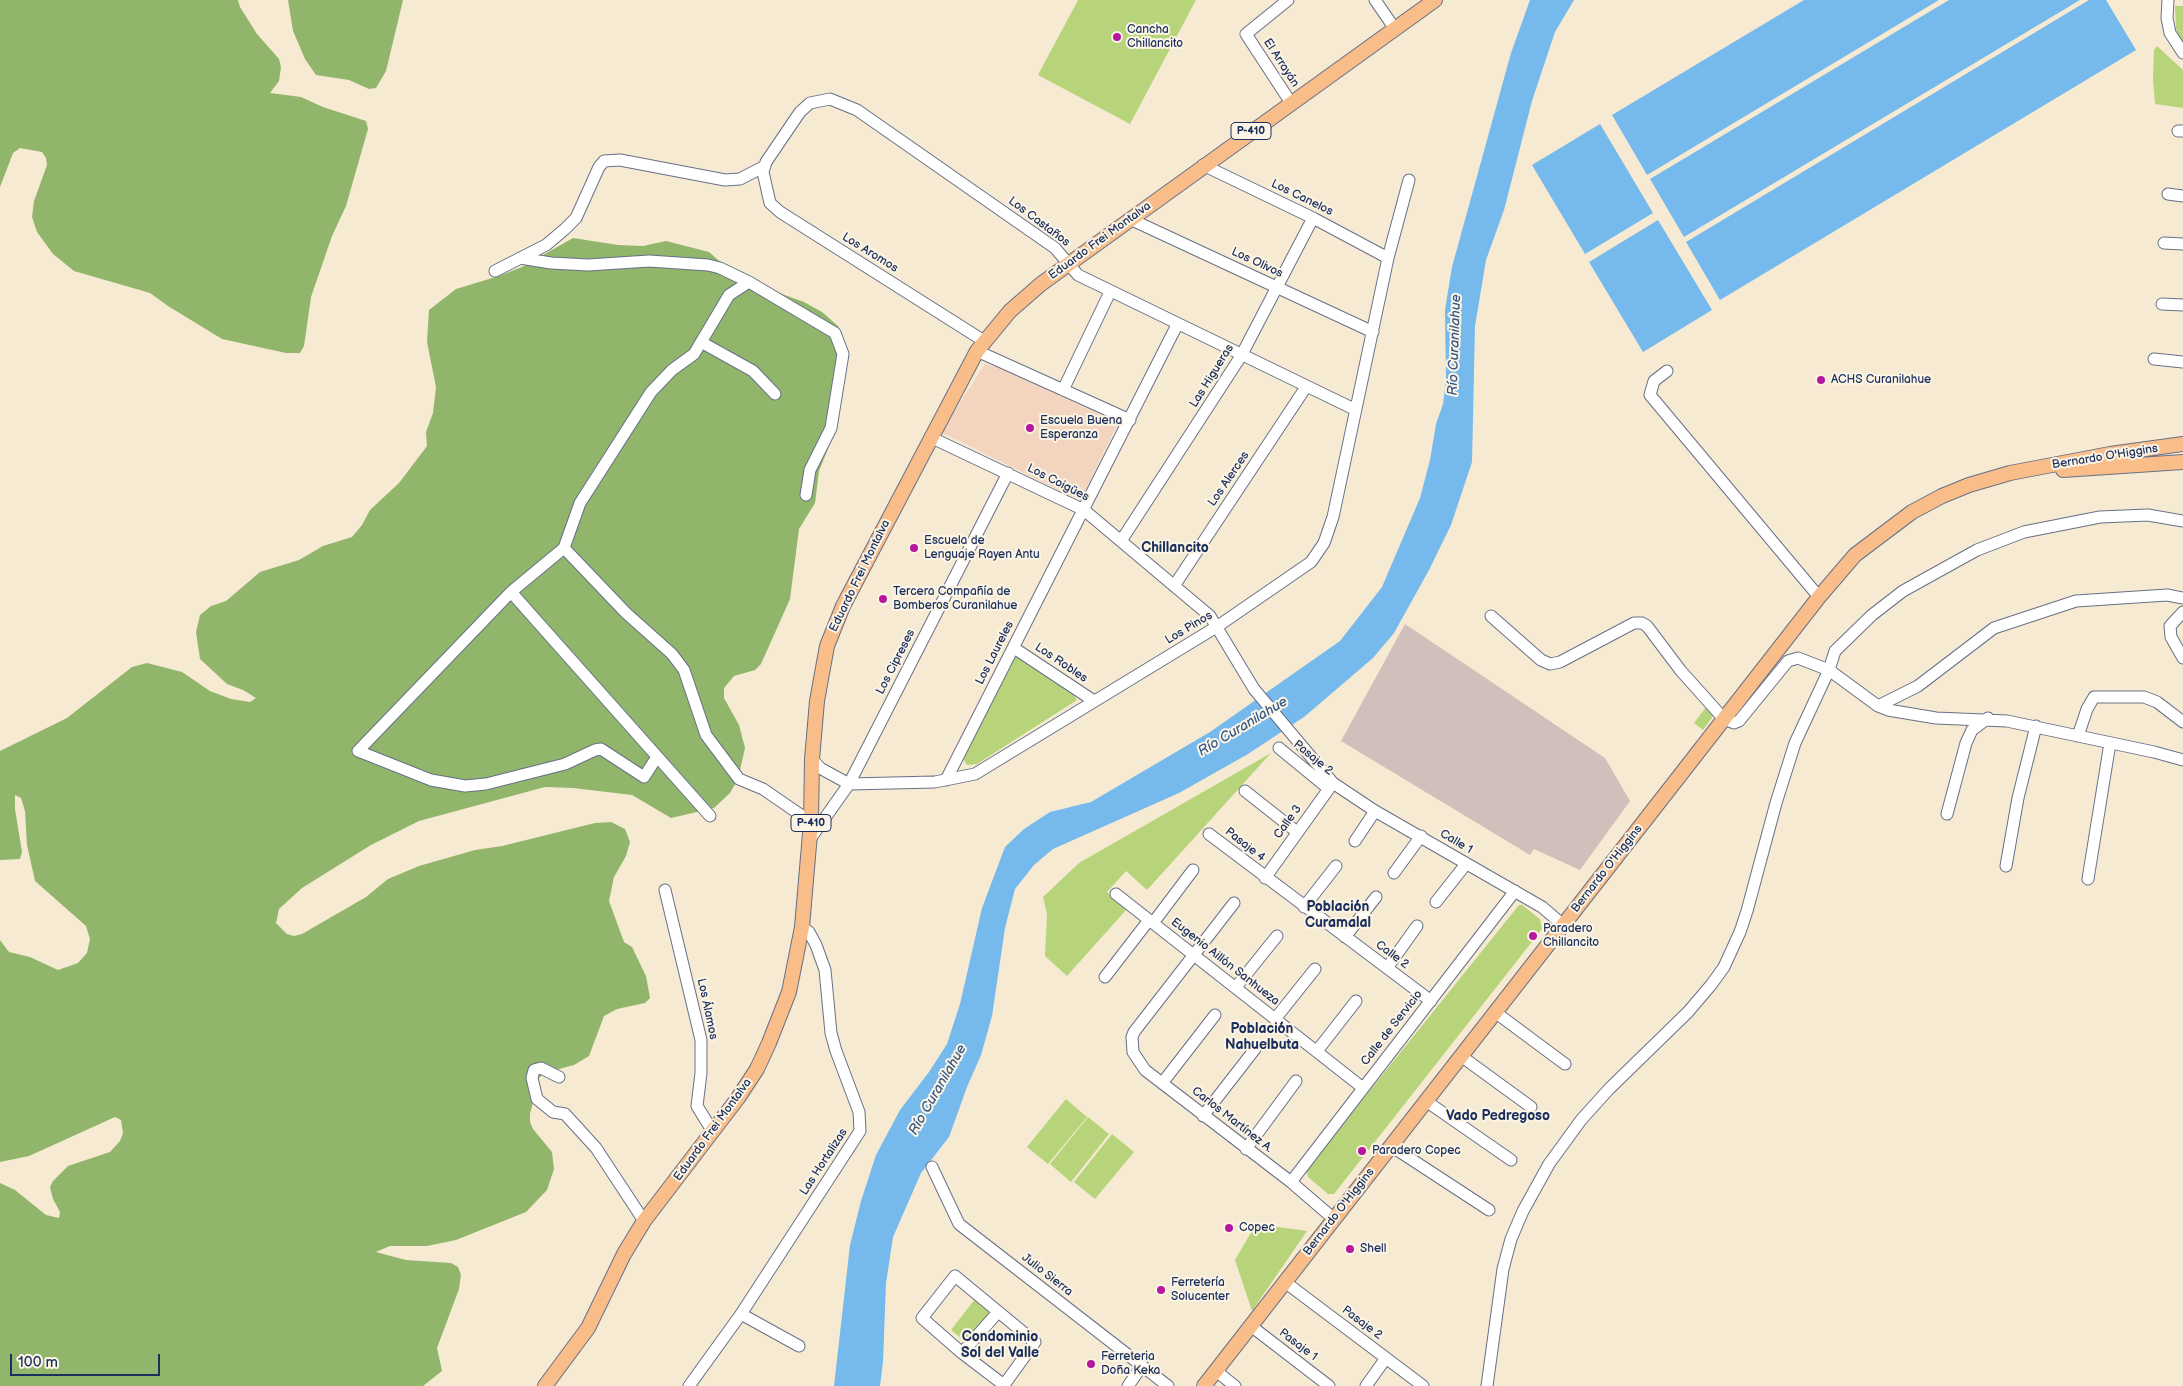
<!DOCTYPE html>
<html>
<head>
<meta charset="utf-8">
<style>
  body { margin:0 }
  #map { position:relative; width:2183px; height:1386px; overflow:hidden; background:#f6ead2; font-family:"Balsamiq Sans",sans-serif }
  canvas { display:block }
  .scale { position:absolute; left:10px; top:1354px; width:150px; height:22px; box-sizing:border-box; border:2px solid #1b2f5e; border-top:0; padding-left:6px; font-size:15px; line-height:18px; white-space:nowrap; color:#1b2f5e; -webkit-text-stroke:4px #fcf5e5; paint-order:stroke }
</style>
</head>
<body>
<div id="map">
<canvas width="2183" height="1386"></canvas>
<div class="scale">100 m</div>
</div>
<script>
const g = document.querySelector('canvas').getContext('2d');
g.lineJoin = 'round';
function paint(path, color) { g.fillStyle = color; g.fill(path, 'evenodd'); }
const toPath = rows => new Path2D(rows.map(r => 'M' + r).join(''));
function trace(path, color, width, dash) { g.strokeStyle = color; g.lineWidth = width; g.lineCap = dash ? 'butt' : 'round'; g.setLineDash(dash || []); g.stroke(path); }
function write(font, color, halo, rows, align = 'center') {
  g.font = font + ' "Balsamiq Sans",sans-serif'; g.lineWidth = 4; g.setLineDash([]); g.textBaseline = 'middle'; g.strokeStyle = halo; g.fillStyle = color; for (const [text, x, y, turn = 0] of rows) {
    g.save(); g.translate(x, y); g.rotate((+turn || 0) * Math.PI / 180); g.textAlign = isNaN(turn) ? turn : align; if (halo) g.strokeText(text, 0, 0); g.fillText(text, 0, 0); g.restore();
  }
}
paint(toPath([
  [985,364,1000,368,1118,423,1083,495,1077,499,941,432]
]), '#f3d4bf');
paint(toPath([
  [1405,624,1605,758,1630,801,1580,870,1534,849,1530,855,1341,741]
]), '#cfc0bb');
paint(toPath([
  [1078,0,1196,0,1130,124,1038,75],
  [2175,6,2183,6,2183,43,2176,29],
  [2157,46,2183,70,2183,108,2155,104,2153,79,2154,50],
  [1016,656,1071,691,1077,700,977,764,967,765,963,759],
  [1706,707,1714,715,1703,730,1694,723],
  [1271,753,1147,890,1126,871,1107,892,1126,910,1067,976,1045,956,1047,914,1043,897,1079,863],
  [1519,905,1522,905,1540,919,1542,929,1334,1194,1328,1194,1308,1177,1306,1170],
  [1066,1099,1087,1117,1048,1164,1027,1147],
  [1088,1117,1109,1134,1071,1182,1050,1164],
  [1112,1134,1134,1152,1095,1199,1074,1182],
  [1256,1224,1307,1231,1252,1311,1235,1260],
  [975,1299,993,1314,968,1344,951,1330]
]), '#b7d47b');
paint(toPath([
  [0,0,238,0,240,7,257,34,279,59,281,67,279,81,270,93,301,97,323,107,366,121,368,129,346,206,332,236,311,297,304,346,300,353,286,353,222,339,168,306,150,293,74,271,53,254,37,232,32,217,34,201,47,165,46,158,42,152,20,148,13,153,0,187],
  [288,0,403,0,386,71,376,88,369,89,349,80,316,75,305,59,293,31],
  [573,238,618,245,643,246,666,241,709,252,725,266,768,289,804,302,822,312,838,326,842,333,846,355,833,436,819,471,815,503,799,529,790,599,761,664,755,670,734,676,724,688,724,698,739,725,745,748,738,779,730,793,714,808,671,818,632,795,573,788,545,787,419,821,371,845,302,888,279,909,276,923,287,934,294,936,302,934,366,897,388,879,419,866,475,850,502,846,595,823,611,822,625,829,630,842,626,856,614,877,609,901,624,942,632,947,646,976,650,998,645,1003,617,1009,604,1016,589,1056,574,1065,544,1073,539,1078,530,1114,530,1122,533,1129,552,1152,554,1169,547,1190,526,1212,456,1240,427,1246,390,1246,376,1252,406,1260,451,1263,458,1267,461,1275,459,1289,437,1348,442,1371,423,1386,0,1386,0,1183,15,1190,46,1215,59,1218,60,1212,53,1199,50,1187,53,1181,68,1166,110,1152,120,1141,123,1133,121,1120,115,1117,29,1156,0,1162,0,940,9,952,30,957,58,970,78,963,87,953,90,939,86,926,35,881,27,845,25,811,21,798,15,795,15,809,22,852,20,859,0,860,0,751,67,718,132,667,147,663,182,672,210,691,231,699,250,702,256,698,243,690,227,684,200,659,196,632,200,615,211,606,226,601,260,572,299,560,323,546,352,537,362,525,370,510,399,483,427,446,426,432,433,413,436,387,427,342,429,310,456,289,499,276,522,267]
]), '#91b66b');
paint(toPath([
  [1530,0,1574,0,1555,32,1532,101,1504,210,1486,260,1475,326,1472,462,1451,525,1429,570,1394,633,1373,658,1304,717,1248,754,1179,793,1053,849,1034,865,1015,889,1005,928,992,1016,981,1055,967,1087,949,1137,921,1173,893,1237,886,1283,883,1362,880,1386,834,1386,850,1245,861,1201,876,1155,900,1110,929,1072,947,1044,960,1004,982,908,1005,847,1024,829,1050,812,1091,802,1210,732,1340,641,1382,587,1420,498,1430,460,1436,424,1443,404,1446,380,1445,310,1452,267,1511,53],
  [1804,0,1939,0,1647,175,1612,115],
  [1949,0,2080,0,1684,237,1650,179],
  [2089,0,2106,0,2136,50,1720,300,1686,242],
  [1600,124,1653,213,1585,254,1532,165],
  [1658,220,1712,310,1643,352,1589,262]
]), '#76b9ec');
const minor = toPath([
  [1288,0,1246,34,1291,103],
  [1375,0,1395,29],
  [2168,0,2167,18,2170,33,2183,53],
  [2178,131,2183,131],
  [1203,165,1313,218,1388,258],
  [2168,194,2183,196],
  [1130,219,1373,332],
  [2164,243,2183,244],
  [520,258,551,263,588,265,649,261,708,265,720,268,749,282,835,333,843,354,831,428,810,470,806,495],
  [495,271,546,245,565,229,576,218,599,167,604,161,620,160,725,180,740,179,765,166],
  [2162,304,2183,305],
  [984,341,780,212,770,203,763,172,766,162,800,112,810,103,830,99,857,110,1055,248,1078,275,1354,409],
  [701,342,753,371,775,394],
  [977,351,1130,420],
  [2154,359,2183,362],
  [1667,371,1654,381,1650,395,1819,597],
  [1063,390,1110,292],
  [930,437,1084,510,1210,616,1254,689,1333,783,1375,811,1542,907,1563,925],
  [1121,541,1241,356,1313,218],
  [564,548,626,613,672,654,684,670,706,735,739,779,763,789,811,822],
  [1174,586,1306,387],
  [511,592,710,816],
  [2183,612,2170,626,2171,637,2183,658],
  [1491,616,1541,660,1550,664,1560,662,1634,623,1642,623,1647,626,1681,671,1724,719,1734,723,1739,721,1788,661,1798,658,1829,670,1878,706,1888,710,1936,718,2007,721,2154,752,2183,760],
  [1014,648,1094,701],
  [1878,706,1918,686,1994,628,2076,601,2167,595,2183,598],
  [2078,736,2087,709,2094,697,2144,697,2157,702,2183,722],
  [1279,748,1329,789],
  [657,757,644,777,601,749,595,750,565,764,486,784,465,786,431,780,358,751,511,592,564,548,580,503,651,392,672,370,694,354,729,295,749,282],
  [812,759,820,768,849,784],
  [946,780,1177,325],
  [849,784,935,782,975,774,1218,626,1311,562,1324,543,1333,517,1388,258,1409,180],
  [1245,791,1297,832],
  [1947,814,1966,743,1972,730,1988,718],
  [1209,834,1431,1001],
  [810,839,849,784,1008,473],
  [1355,841,1375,811],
  [2006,866,2018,798,2036,726],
  [1394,873,1421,836],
  [1265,878,1333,783],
  [2088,879,2110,743],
  [665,890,701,1040,701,1073,697,1106,713,1132],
  [1116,894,1363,1088],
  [1436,902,1466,864],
  [1234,903,1134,1032,1132,1037,1133,1052,1145,1070,1291,1182,1334,1219],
  [1304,907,1336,866],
  [1153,923,1193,870],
  [1345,937,1376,897],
  [1387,968,1417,926],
  [1105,977,1149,920],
  [1236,987,1277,936],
  [1495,1012,1565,1064],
  [1275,1019,1315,969],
  [1317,1051,1356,1001],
  [1461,1056,1531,1107],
  [559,1077,541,1068,534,1070,532,1078,537,1099,553,1112,565,1114,596,1148,644,1221],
  [1163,1082,1215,1015],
  [1426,1101,1511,1160],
  [1203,1116,1255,1049],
  [1391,1146,1489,1210],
  [1246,1149,1296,1081],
  [932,1167,959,1224,1168,1386],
  [1291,1182,1515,891],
  [1285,1282,1423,1386],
  [741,1314,799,1346],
  [1251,1326,1329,1386],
  [962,1353,998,1312],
  [1216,1371,1235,1386],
  [1004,1385,1035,1342,955,1276,922,1318,962,1353,1004,1385,1005,1386],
  [689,1386,741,1314,860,1131,859,1112,836,1051,831,1033,825,970,816,945,809,932,802,927],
  [1128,1386,1142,1366],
  [1366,1386,1386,1358],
  [1487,1386,1503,1269,1511,1239,1523,1211,1549,1164,1581,1120,1609,1089,1688,1012,1711,985,1724,967,1740,932,1747,911,1776,803,1795,743,1829,670,1835,651,1872,615,1903,591,1977,550,2024,532,2100,517,2148,515,2183,521]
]);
const major = toPath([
  [2063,470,2183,462],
  [545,1386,588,1328,624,1254,644,1221,738,1098,757,1069,769,1043,789,992,802,927,811,822,812,759,817,701,827,646,843,606,977,351,1010,311,1041,284,1435,0],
  [1204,1386,1819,597,1855,555,1912,512,1942,496,1969,485,2010,473,2110,454,2183,444]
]);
trace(minor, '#687087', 13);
trace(major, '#687087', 16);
trace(minor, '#fff', 11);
trace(major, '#f8bd89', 14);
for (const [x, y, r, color] of [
  [1117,37,5,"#b5179e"],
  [1821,380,5,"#b5179e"],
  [1030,428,5,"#b5179e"],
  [914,548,5,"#b5179e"],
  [883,599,5,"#b5179e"],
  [1533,936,5,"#b5179e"],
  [1362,1151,5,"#b5179e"],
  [1229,1228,5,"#b5179e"],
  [1350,1249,5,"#b5179e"],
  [1161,1290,5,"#b5179e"],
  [1091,1364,5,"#b5179e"]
]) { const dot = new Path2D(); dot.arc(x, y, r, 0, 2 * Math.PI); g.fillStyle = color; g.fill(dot); trace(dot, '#fcf5e5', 2); }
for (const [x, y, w] of [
  [1251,131,40],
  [811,823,40]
]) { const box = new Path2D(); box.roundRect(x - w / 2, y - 8.5, w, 17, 4); g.fillStyle = '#fcf5e5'; g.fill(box); trace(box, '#1b2f5e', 1); }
write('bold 11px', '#1b2f5e', null, [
  ["P-410",1251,131],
  ["P-410",811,823]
]);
write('12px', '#1b2f5e', '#fcf5e5', [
  ["Cancha",1127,30],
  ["Chillancito",1127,44],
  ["ACHS Curanilahue",1831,380],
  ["Escuela Buena",1040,421],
  ["Esperanza",1040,435],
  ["Escuela de",924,541],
  ["Lenguaje Rayen Antu",924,555],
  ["Tercera Compañía de",893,592],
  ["Bomberos Curanilahue",893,606],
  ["Paradero",1543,929],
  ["Chillancito",1543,943],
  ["Paradero Copec",1372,1151],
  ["Copec",1239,1228],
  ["Shell",1360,1249],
  ["Ferretería",1171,1283],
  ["Solucenter",1171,1297],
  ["Ferreteria",1101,1357],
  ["Doña Keka",1101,1371]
], 'left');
write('12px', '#1b2f5e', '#fcf5e5', [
  ["El Arrayán",1281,63,57],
  ["Los Canelos",1302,198,26],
  ["Los Castaños",1039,222,37],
  ["Eduardo Frei Montalva",1100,241,-36],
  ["Los Aromos",870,253,32],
  ["Los Olivos",1257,263,25],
  ["Las Higueras",1212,376,-58],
  ["Bernardo O'Higgins",2105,457,-9],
  ["Los Alerces",1229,479,-56],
  ["Los Coigües",1058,483,27],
  ["Eduardo Frei Montalva",860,576,-64],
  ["Los Pinos",1189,628,-31],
  ["Los Laureles",995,653,-63],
  ["Los Cipreses",896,662,-63],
  ["Los Robles",1061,663,34],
  ["Pasaje 2",1313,758,39],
  ["Calle 3",1288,822,-54],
  ["Calle 1",1456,842,31],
  ["Pasaje 4",1245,845,38],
  ["Bernardo O'Higgins",1607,869,-52],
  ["Calle 2",1392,955,37],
  ["Eugenio Aillón Sanhueza",1225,962,38],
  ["Los Álamos",707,1009,78],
  ["Calle de Servicio",1392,1028,-52],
  ["Carlos Martínez A.",1232,1120,38],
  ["Eduardo Frei Montalva",713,1130,-54],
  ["Las Hortalizas",824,1162,-57],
  ["Bernardo O'Higgins",1339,1212,-52],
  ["Julio Sierra",1047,1275,38],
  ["Pasaje 2",1362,1323,37],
  ["Pasaje 1",1298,1345,37]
]);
write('italic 14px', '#365889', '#fcf5e5', [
  ["Río Curanilahue",1455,345,-88],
  ["Río Curanilahue",1243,727,-31],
  ["Río Curanilahue",938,1090,-60]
]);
write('bold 14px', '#1b2f5e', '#fcf5e5', [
  ["Chillancito",1175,548],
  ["Población",1338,907],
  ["Curamalal",1338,923],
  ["Población",1262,1029],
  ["Nahuelbuta",1262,1045],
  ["Vado Pedregoso",1498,1116],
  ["Condominio",1000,1337],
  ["Sol del Valle",1000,1353]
]);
</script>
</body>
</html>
